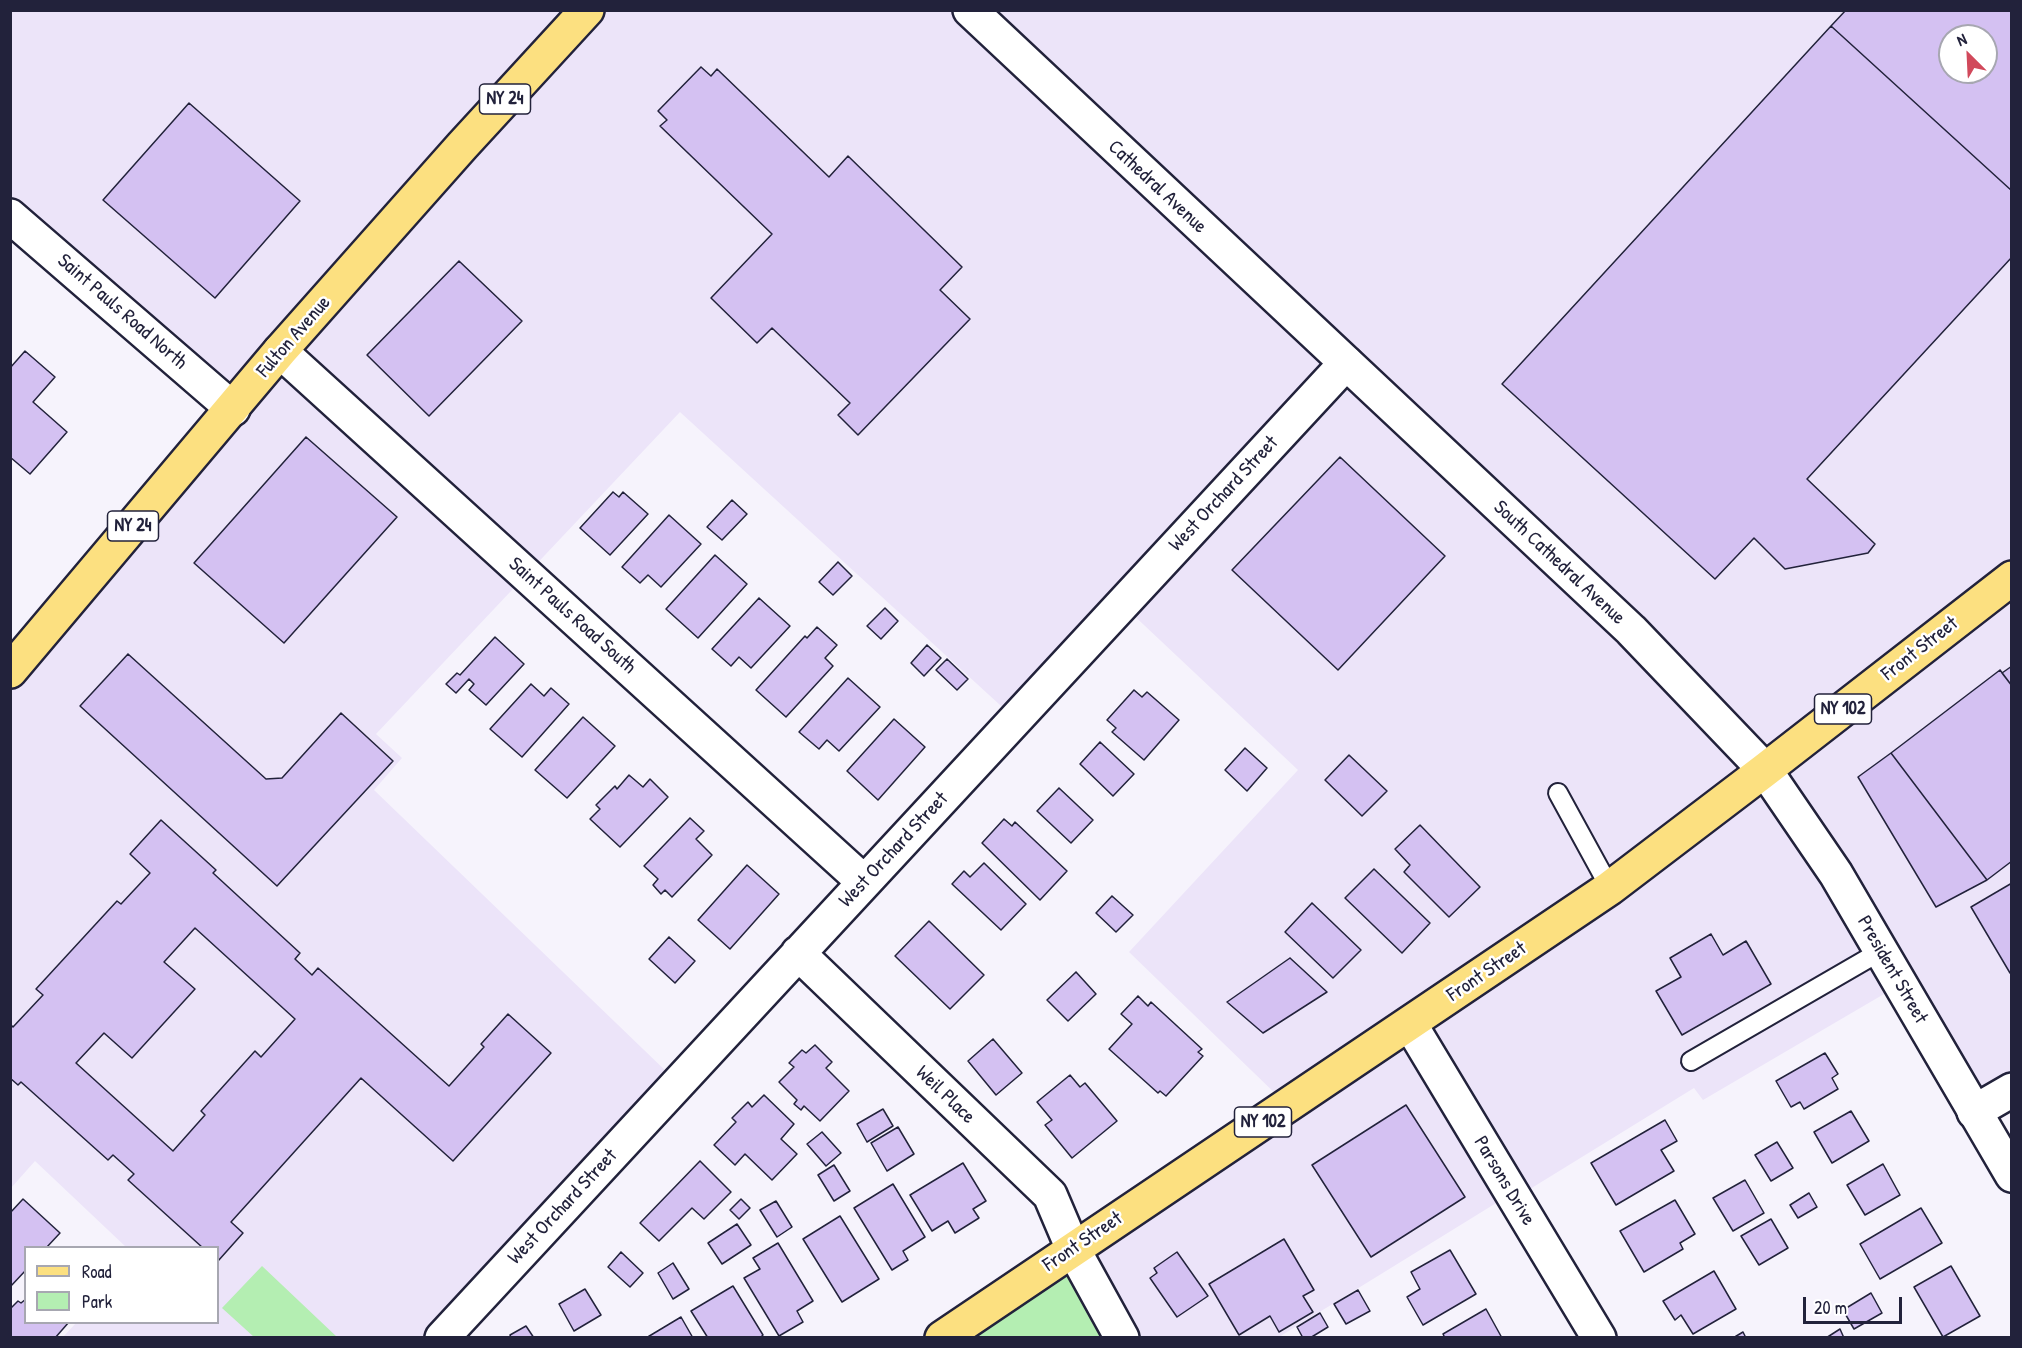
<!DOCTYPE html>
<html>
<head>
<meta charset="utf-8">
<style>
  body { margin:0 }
  #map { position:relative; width:2022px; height:1348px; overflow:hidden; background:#f6f3fc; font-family:"Patrick Hand",sans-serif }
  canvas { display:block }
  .frame { position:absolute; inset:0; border:12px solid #22223b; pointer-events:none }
  .legend { position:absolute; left:24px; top:1246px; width:195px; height:78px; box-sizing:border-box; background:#fff; border:2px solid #a7a7b1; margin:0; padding:8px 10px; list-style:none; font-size:18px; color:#22223b }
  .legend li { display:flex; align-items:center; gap:12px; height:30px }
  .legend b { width:30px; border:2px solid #a7a7b1 }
  .north { position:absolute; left:1938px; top:24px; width:60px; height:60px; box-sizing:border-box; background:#fff; border:2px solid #a7a7b1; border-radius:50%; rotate:336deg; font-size:16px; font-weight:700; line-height:24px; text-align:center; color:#22223b }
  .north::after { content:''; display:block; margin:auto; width:21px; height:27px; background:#d1495b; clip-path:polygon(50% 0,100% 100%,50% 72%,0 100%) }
  .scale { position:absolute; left:1803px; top:1297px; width:99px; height:27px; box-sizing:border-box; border:3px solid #22223b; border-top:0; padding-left:8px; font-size:18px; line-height:21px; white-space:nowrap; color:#22223b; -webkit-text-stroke:4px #fff; paint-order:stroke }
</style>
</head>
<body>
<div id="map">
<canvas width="2022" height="1348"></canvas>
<div class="frame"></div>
<ul class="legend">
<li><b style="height:8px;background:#fce080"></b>Road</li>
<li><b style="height:16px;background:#b4eeb2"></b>Park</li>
</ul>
<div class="north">N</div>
<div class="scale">20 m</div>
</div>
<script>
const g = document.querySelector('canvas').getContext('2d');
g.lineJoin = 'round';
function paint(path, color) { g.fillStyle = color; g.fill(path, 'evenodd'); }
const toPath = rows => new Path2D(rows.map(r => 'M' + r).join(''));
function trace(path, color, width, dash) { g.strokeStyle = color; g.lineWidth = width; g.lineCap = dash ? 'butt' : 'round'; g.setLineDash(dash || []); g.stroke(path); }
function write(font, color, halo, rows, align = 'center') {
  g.font = font + ' "Patrick Hand",sans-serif'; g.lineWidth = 5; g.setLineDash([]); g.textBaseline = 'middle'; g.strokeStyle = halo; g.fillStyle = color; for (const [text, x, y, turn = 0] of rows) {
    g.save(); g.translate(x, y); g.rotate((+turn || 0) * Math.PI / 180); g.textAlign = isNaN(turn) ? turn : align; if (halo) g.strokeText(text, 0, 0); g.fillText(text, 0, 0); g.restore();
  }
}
paint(toPath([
  [11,11,2011,11,2012,1082,1964,1110,1896,987,1703,1100,1694,1088,1530,1189,1527,1184,1279,1337,1115,1337,1072,1263,1283,1101,1129,952,1298,770,1127,609,1024,727,680,412,376,734,402,758,374,790,670,1075,429,1337,63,1337,76,1323,218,1322,218,1248,126,1247,35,1161,11,1188,11,687,239,414,11,221],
  [1950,36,1986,36,1986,72,1950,72]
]), '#ece4f9');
paint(toPath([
  [1072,1263,1115,1338,952,1338],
  [262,1266,337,1337,254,1337,222,1308]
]), '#b4eeb2');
const building = toPath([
  [1846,10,2012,10,2012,191,1831,26,1846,10],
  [1950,36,1986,36,1986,72,1950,72,1950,36],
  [1831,26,2012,191,2012,257,1807,479,1875,544,1868,553,1785,569,1754,538,1715,579,1502,384,1831,26],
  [701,67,711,76,717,69,829,177,848,156,962,267,940,290,970,319,858,435,838,415,850,403,772,328,757,343,711,298,772,234,660,126,667,120,658,111,701,67],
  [189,103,300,201,215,298,103,200,189,103],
  [459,261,522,321,429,416,367,355,459,261],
  [25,351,55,377,33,402,67,432,30,474,10,457,10,368,25,351],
  [306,437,397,517,284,643,194,563,306,437],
  [1340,457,1445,556,1338,670,1232,570,1340,457],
  [613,492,619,497,623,492,648,514,610,555,580,528,613,492],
  [732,500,747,514,722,540,707,527,732,500],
  [669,515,701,544,661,587,648,575,640,583,622,567,669,515],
  [715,555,747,584,698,638,666,609,715,555],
  [838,562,852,576,833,595,819,582,838,562],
  [759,598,790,626,751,668,739,657,731,666,712,649,759,598],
  [885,608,898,621,881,639,867,626,885,608],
  [817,627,837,645,825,658,833,666,786,717,756,690,805,636,807,638,817,627],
  [495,637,524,664,486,705,469,690,474,684,469,679,456,693,446,684,457,673,460,675,495,637],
  [927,645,941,658,924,676,911,663,927,645],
  [128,654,266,779,282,778,341,713,393,761,277,886,80,706,128,654],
  [947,659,968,679,957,690,936,670,947,659],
  [2012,666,2012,686,2002,673,2012,666],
  [2000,670,2012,686,2012,861,1987,880,1891,753,2000,670],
  [848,678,880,707,839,751,827,740,819,749,799,732,848,678],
  [531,684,544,696,551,688,569,704,522,757,490,729,531,684],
  [1134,690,1142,697,1147,692,1179,720,1144,760,1112,732,1116,728,1107,720,1134,690],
  [583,717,615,746,567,798,535,770,583,717],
  [894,719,925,747,878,800,847,771,894,719],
  [1100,742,1134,774,1113,796,1080,764,1100,742],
  [1245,748,1267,768,1247,791,1225,770,1245,748],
  [1891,753,1987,880,1936,907,1858,777,1891,753],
  [1349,755,1387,791,1362,816,1325,780,1349,755],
  [629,775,643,787,650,779,668,797,620,847,590,819,600,809,596,805,615,786,617,789,629,775],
  [1059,788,1093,820,1071,843,1037,811,1059,788],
  [690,818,704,831,696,839,712,855,672,897,665,890,661,894,653,885,658,879,644,866,690,818],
  [1004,819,1012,826,1015,822,1067,871,1040,900,982,843,1004,819],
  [161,820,216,870,213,873,300,953,295,959,312,975,318,968,449,1086,484,1047,481,1044,508,1014,551,1053,453,1161,361,1078,231,1222,243,1233,218,1261,218,1248,203,1248,128,1180,134,1174,113,1155,108,1160,21,1082,18,1085,10,1078,10,1024,13,1027,43,995,36,989,117,901,121,904,150,873,130,854,161,820],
  [195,928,295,1019,261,1057,255,1051,201,1111,205,1115,173,1151,76,1063,104,1033,132,1058,195,989,164,962,195,928],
  [1420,825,1480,887,1449,917,1404,872,1410,865,1395,849,1420,825],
  [984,863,1026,904,1001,930,952,884,964,871,970,877,984,863],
  [747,865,779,894,730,949,698,920,747,865],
  [1374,869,1430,923,1402,953,1345,898,1374,869],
  [2012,883,2012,972,2010,973,1971,907,2012,883],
  [1112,896,1133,915,1116,932,1096,913,1112,896],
  [1312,903,1361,950,1333,978,1285,932,1312,903],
  [929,921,984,975,950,1009,895,956,929,921],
  [1711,934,1723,955,1746,941,1771,984,1682,1035,1656,991,1681,977,1670,958,1711,934],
  [669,937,695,961,675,983,649,959,669,937],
  [1290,958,1327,992,1263,1033,1227,1002,1290,958],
  [1076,972,1096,994,1068,1021,1047,1000,1076,972],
  [1138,996,1148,1006,1151,1002,1202,1049,1198,1052,1203,1056,1166,1096,1160,1091,1158,1093,1109,1049,1132,1024,1121,1014,1138,996],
  [993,1039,1022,1073,996,1095,968,1061,993,1039],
  [815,1045,832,1062,826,1068,849,1091,820,1121,804,1106,801,1110,794,1104,797,1100,779,1082,794,1067,789,1063,802,1050,806,1053,815,1045],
  [1825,1053,1838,1074,1832,1078,1838,1089,1804,1109,1800,1102,1791,1107,1776,1081,1825,1053],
  [1070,1075,1080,1087,1085,1083,1117,1121,1072,1158,1045,1125,1052,1120,1037,1102,1070,1075],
  [764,1095,794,1124,781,1139,797,1154,772,1180,745,1154,735,1165,714,1145,736,1122,732,1118,748,1102,752,1107,764,1095],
  [1406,1105,1465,1197,1371,1257,1312,1165,1406,1105],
  [883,1109,893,1126,867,1142,857,1124,883,1109],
  [1851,1111,1869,1141,1832,1163,1814,1132,1851,1111],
  [1665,1120,1677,1141,1661,1150,1674,1171,1616,1205,1591,1163,1665,1120],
  [898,1127,914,1154,887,1171,871,1143,898,1127],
  [822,1132,841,1153,826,1166,807,1144,822,1132],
  [1777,1142,1793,1168,1771,1181,1755,1155,1777,1142],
  [700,1161,731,1192,704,1219,692,1208,659,1241,640,1223,700,1161],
  [963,1163,986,1201,973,1209,979,1218,955,1233,948,1221,932,1231,910,1195,963,1163],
  [1883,1164,1900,1195,1865,1215,1847,1185,1883,1164],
  [834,1165,850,1191,834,1201,818,1175,834,1165],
  [1745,1180,1764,1213,1733,1231,1713,1198,1745,1180],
  [893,1184,925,1237,903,1251,908,1260,892,1270,854,1208,893,1184],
  [1809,1193,1817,1207,1798,1218,1790,1205,1809,1193],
  [23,1199,60,1233,46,1248,26,1248,26,1270,10,1287,10,1213,23,1199],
  [741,1199,750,1208,739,1219,730,1210,741,1199],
  [1675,1200,1695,1234,1680,1243,1683,1249,1644,1272,1620,1231,1675,1200],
  [776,1201,792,1227,777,1237,760,1210,776,1201],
  [1921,1208,1942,1243,1880,1279,1860,1244,1921,1208],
  [840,1216,879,1279,842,1302,803,1239,840,1216],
  [1771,1219,1788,1248,1759,1265,1741,1236,1771,1219],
  [737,1224,751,1245,722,1264,708,1243,737,1224],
  [1284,1239,1314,1290,1303,1296,1313,1312,1279,1332,1270,1316,1239,1335,1209,1284,1284,1239],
  [778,1243,813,1301,797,1311,803,1322,779,1336,744,1278,760,1269,753,1258,778,1243],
  [1450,1250,1476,1294,1423,1325,1407,1297,1420,1289,1411,1272,1450,1250],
  [621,1252,643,1273,630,1287,608,1267,621,1252],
  [1177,1252,1208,1296,1177,1317,1150,1278,1157,1273,1154,1268,1177,1252],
  [673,1263,689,1289,673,1299,658,1273,673,1263],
  [1951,1266,1980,1316,1943,1337,1914,1287,1951,1266],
  [1714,1271,1736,1309,1693,1334,1681,1315,1675,1320,1663,1301,1714,1271],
  [733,1286,763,1335,760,1338,708,1338,691,1311,733,1286],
  [585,1289,601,1315,574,1331,559,1304,585,1289],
  [1358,1290,1370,1311,1346,1324,1334,1304,1358,1290],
  [1871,1293,1882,1313,1854,1329,1843,1310,1871,1293],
  [26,1299,26,1322,69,1322,55,1338,10,1338,10,1309,18,1301,21,1303,26,1299],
  [1486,1309,1502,1338,1445,1338,1443,1334,1486,1309],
  [1320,1313,1328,1327,1310,1338,1303,1338,1297,1327,1320,1313],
  [681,1317,693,1338,646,1338,681,1317],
  [526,1326,534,1338,511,1338,510,1335,526,1326],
  [1840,1329,1844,1338,1826,1338,1840,1329],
  [1743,1332,1746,1338,1733,1338,1743,1332]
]);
paint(building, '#d4c1f2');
trace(building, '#22223b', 1.5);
const lane = toPath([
  [1558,793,1610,888],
  [1691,1061,1881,951]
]);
const street = toPath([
  [10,216,233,409],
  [280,351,864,882],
  [798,953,1050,1195,1073,1249,1122,1338],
  [1410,1024,1599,1338],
  [1974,1112,2012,1090],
  [442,1338,1346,363]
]);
const secondary = toPath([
  [970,10,1631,630,1765,770,1836,874,2012,1175]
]);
const primary = toPath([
  [10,671,280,351,462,146,587,10],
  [942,1338,1610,888,1765,770,2012,578]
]);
trace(lane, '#22223b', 22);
trace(street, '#22223b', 38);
trace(secondary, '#22223b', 38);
trace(primary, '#22223b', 38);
trace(lane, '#fff', 18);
trace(street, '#fff', 33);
trace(secondary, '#fff', 33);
trace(primary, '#fce080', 33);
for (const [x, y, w] of [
  [505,99,51],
  [133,526,51],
  [1843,709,57],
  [1263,1122,57]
]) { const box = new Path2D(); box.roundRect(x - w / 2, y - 15, w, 30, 4.5); g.fillStyle = '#fff'; g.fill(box); trace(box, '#22223b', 1.5); }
write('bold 18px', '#22223b', null, [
  ["NY 24",505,99],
  ["NY 24",133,526],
  ["NY 102",1843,709],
  ["NY 102",1263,1122]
]);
write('20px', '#22223b', '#fff', [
  ["Cathedral Avenue",1157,187,43],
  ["Saint Pauls Road North",122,312,41],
  ["Fulton Avenue",294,337,-49],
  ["West Orchard Street",1224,494,-47],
  ["South Cathedral Avenue",1559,563,43],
  ["Saint Pauls Road South",572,616,42],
  ["Front Street",1920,649,-38],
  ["West Orchard Street",894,850,-47],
  ["President Street",1892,970,60],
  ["Front Street",1487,972,-34],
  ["Weil Place",945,1095,44],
  ["Parsons Drive",1504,1181,59],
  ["West Orchard Street",563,1207,-47],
  ["Front Street",1083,1242,-34]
]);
</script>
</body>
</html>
